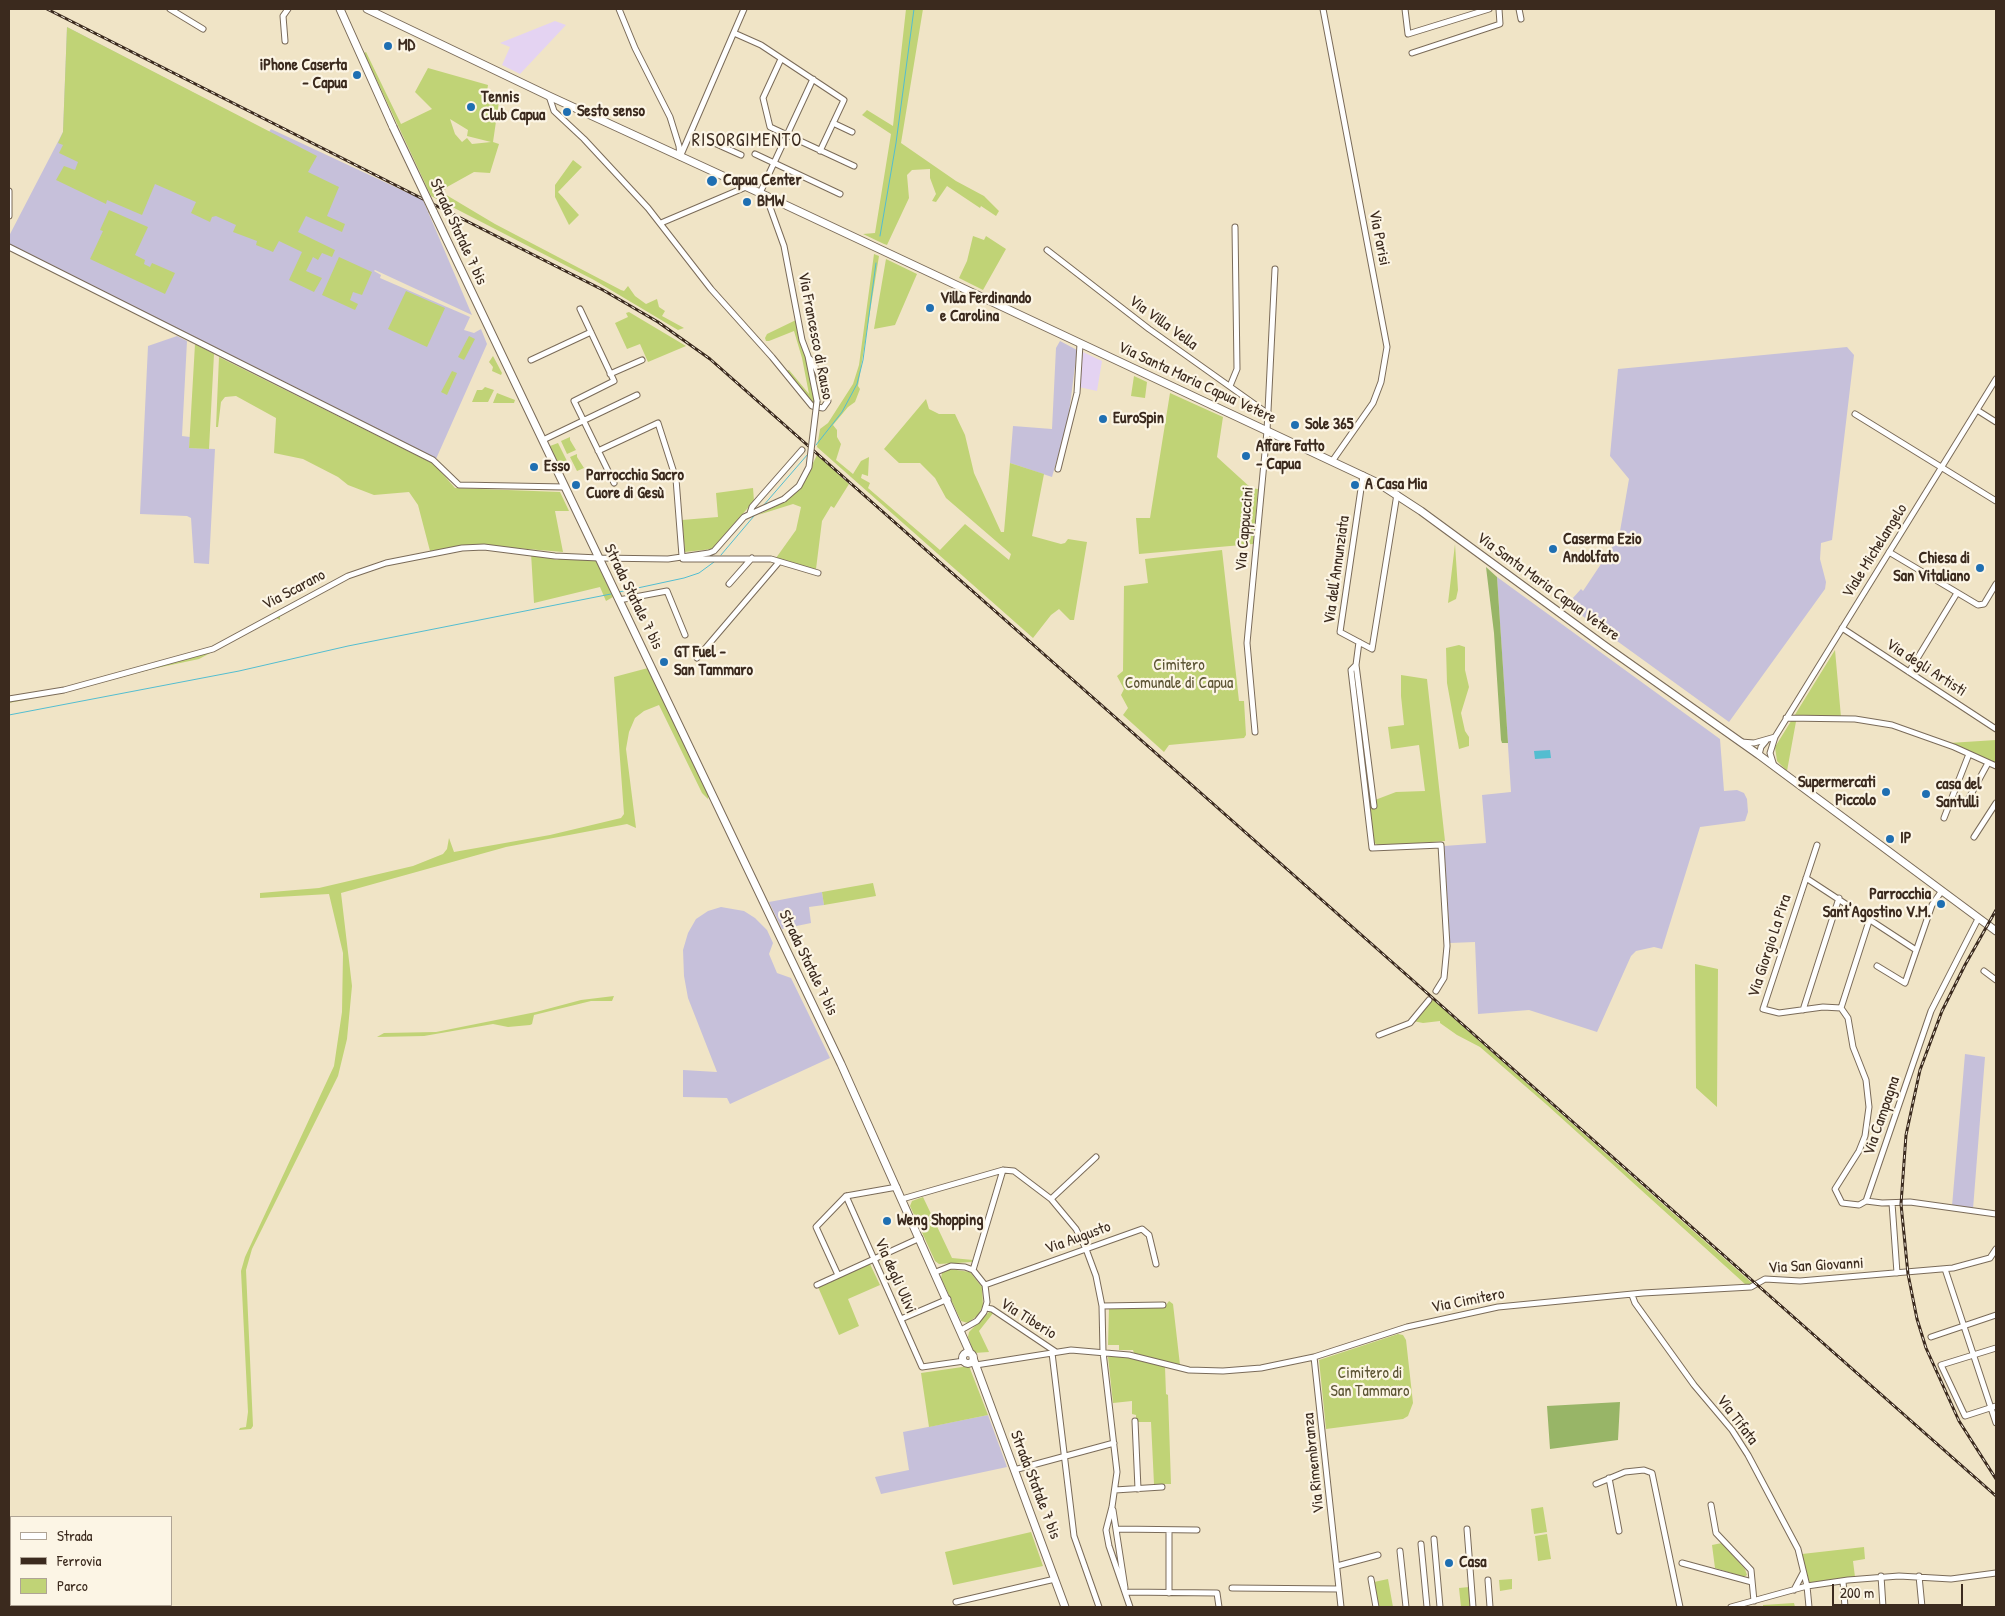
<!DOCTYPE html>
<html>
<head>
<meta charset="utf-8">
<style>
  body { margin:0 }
  #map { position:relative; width:2005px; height:1616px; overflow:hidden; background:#f0e4c6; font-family:"Patrick Hand",sans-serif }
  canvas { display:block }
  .frame { position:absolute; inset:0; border:10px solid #3b2a1e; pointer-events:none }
  .legend { position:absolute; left:10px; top:1516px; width:162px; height:90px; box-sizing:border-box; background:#fcf5e5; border:1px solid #afa495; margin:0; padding:6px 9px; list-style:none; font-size:15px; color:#3b2a1e }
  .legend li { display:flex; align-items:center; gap:10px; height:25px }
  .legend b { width:25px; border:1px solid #afa495 }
  .scale { position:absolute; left:1832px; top:1584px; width:131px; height:22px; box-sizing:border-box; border:2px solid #3b2a1e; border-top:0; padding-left:6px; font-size:15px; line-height:18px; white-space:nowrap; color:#3b2a1e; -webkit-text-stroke:4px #fcf5e5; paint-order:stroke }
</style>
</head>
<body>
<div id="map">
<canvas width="2005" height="1616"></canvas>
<div class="frame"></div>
<ul class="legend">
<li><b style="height:6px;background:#fff"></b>Strada</li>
<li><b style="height:6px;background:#3b2a1e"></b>Ferrovia</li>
<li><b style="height:14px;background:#c0d376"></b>Parco</li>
</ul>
<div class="scale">200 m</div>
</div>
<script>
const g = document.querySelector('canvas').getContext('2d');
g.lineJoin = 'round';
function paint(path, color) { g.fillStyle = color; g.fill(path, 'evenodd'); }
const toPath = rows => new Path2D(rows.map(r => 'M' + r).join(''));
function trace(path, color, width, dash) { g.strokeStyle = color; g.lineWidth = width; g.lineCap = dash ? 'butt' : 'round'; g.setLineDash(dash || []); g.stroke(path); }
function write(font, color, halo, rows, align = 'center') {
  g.font = font + ' "Patrick Hand",sans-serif'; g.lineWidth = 4.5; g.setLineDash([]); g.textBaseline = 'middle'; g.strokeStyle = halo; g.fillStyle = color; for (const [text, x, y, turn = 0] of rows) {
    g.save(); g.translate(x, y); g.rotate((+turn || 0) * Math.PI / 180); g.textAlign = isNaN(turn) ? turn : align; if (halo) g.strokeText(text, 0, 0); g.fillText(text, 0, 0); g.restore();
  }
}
paint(toPath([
  [555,21,566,25,520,74,502,65,510,47,500,43],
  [1083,352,1102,361,1097,391,1079,387]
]), '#e4d3f2');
paint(toPath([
  [67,27,269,132,271,129,423,200,472,315,375,270,374,271,381,275,380,278,470,317,464,330,474,333,481,329,487,344,436,459,9,245,9,236,63,132],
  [177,336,187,341,182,436,190,437,189,448,215,449,209,564,194,563,191,518,187,516,140,514,148,346],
  [1060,341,1077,350,1068,421,1052,477,1010,463,1013,426,1052,429,1056,348],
  [1847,347,1854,355,1832,540,1821,543,1820,559,1826,582,1825,589,1729,722,1559,599,1563,596,1572,599,1581,589,1583,591,1619,537,1629,479,1610,456,1618,369],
  [1497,577,1720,739,1724,791,1737,790,1744,793,1747,799,1748,812,1745,821,1700,827,1662,949,1654,947,1636,951,1631,956,1597,1032,1529,1010,1478,1014,1475,942,1450,943,1444,846,1486,843,1482,795,1511,792],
  [822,892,824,905,809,907,811,923,782,929,769,902],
  [721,907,744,911,755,918,767,930,773,943,769,954,777,973,791,978,830,1058,730,1104,727,1098,683,1097,683,1070,717,1072,688,998,684,976,683,950,688,933,696,919,708,911],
  [1965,1054,1985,1057,1973,1209,1952,1206],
  [988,1415,1007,1467,881,1494,875,1477,909,1470,903,1432]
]), '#c6c0da');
paint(toPath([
  [906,9,923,9,901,143,956,181,984,196,999,211,996,216,981,206,980,208,947,186,936,202,932,201,936,194,930,178,930,169,912,170,907,175,909,198,887,245,884,244,863,234,875,233,891,134,862,115,867,110,893,126],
  [67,27,317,156,308,172,339,187,327,216,345,224,342,232,306,216,298,232,335,250,332,257,322,253,318,260,313,257,306,271,322,278,314,292,289,280,302,252,279,241,273,252,256,245,257,241,233,232,236,225,216,216,212,217,210,222,191,213,196,202,155,184,142,215,107,200,106,204,56,180,64,166,75,170,78,162,59,153,63,145,58,143,63,132],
  [366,52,401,124,432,109,415,92,428,68,488,85,486,98,499,101,493,142,499,144,490,173,474,172,447,187,443,193,495,224,621,290,624,291,628,286,635,296,646,304,657,299,659,307,665,311,662,316,684,328,678,330,594,280,431,196,364,53],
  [450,119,468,130,467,136,491,142,472,144,467,138,462,142,455,134],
  [573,160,582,167,558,192,579,215,569,225,555,197,555,185],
  [109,210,148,227,135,255,145,260,144,264,150,267,152,263,175,273,165,294,90,259,103,231,100,230],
  [973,236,984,240,986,236,1006,249,983,290,959,278,967,261],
  [874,254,879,256,858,386,860,389,855,402,848,407,833,425,837,430,837,437,841,444,836,460,853,474,861,461,869,457,868,476,862,474,861,478,870,483,868,488,940,550,965,524,1009,560,1011,554,946,498,935,478,920,463,899,463,884,449,926,399,929,409,939,414,955,414,965,435,974,473,1001,532,1004,532,1010,463,1044,474,1032,536,1061,544,1065,543,1068,539,1087,542,1074,620,1070,620,1059,609,1051,615,1033,638,817,447,820,429,828,423,853,384,859,365],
  [339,257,372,272,362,295,353,292,350,300,358,304,355,310,322,295],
  [886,259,917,274,895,325,874,329],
  [406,291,445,308,427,347,388,329],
  [629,312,686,346,648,362,640,344,627,349,615,323,628,317,626,313],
  [796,320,814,390,815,405,785,371,789,370,809,394,802,358,794,331,769,341,766,341,765,338,767,334],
  [469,336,475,339,464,360,458,357],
  [195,344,214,354,209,449,189,448],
  [493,356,502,373,501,375,492,371,493,367,489,362],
  [219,357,426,460,434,464,455,488,560,492,569,511,555,511,563,552,479,545,430,551,418,505,409,492,374,495,348,485,338,477,303,459,274,453,276,418,236,396,225,397,221,402,218,427,216,427],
  [452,371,457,373,447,395,441,392],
  [1134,376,1147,382,1145,398,1131,396],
  [485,387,494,390,488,402,472,402,477,390,482,390],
  [497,393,515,400,514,403,493,403],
  [1170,393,1223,417,1217,457,1251,488,1258,489,1253,544,1139,554,1136,518,1150,518],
  [570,437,570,440,576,450,567,454,561,441],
  [558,443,569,465,561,469,550,446],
  [577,454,577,457,584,468,577,471,570,457],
  [817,455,849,484,834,508,831,506,822,521,816,569,790,565,776,558,796,530,801,507,793,504,758,515,782,503,794,494,805,479],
  [753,488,754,501,712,549,685,552,682,520,718,517,716,493],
  [1455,544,1458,590,1456,599,1448,603],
  [1222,550,1239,701,1244,701,1246,735,1244,738,1169,745,1164,752,1123,715,1128,708,1121,695,1124,689,1117,676,1123,671,1124,586,1148,583,1145,559],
  [531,553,557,560,562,558,596,561,613,597,606,601,600,587,534,603],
  [277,615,280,616,280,620,276,618,199,659,152,669,70,691,9,703,9,701,204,654],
  [1459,645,1465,647,1465,670,1469,687,1461,713,1465,731,1469,737,1469,746,1459,749,1447,683,1446,648],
  [1835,650,1841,717,1797,716,1787,771,1777,761,1775,747],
  [648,668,709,795,708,799,702,793,659,705,644,711,635,718,629,732,626,749,636,828,627,824,506,847,341,893,352,986,347,1039,338,1076,252,1249,246,1270,253,1426,251,1429,239,1430,240,1428,246,1427,248,1412,241,1271,245,1257,334,1066,342,1012,343,953,329,894,260,898,260,893,319,888,413,866,443,854,447,849,449,838,454,852,550,835,621,818,624,814,614,677],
  [1401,675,1427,679,1445,841,1379,846,1373,842,1369,808,1375,800,1396,792,1425,791,1419,745,1391,749,1388,727,1404,725,1401,696],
  [1996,740,1996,764,1949,743],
  [873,883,876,896,824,905,822,892],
  [1695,964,1718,969,1717,1107,1696,1088],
  [614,996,612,1001,591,1001,534,1015,532,1024,530,1025,508,1027,493,1024,424,1036,377,1037,384,1033,436,1032,536,1012,581,1000],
  [1432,999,1631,1176,1753,1284,1745,1284,1547,1105,1480,1047,1457,1035,1440,1023,1440,1021,1423,1023,1413,1021],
  [923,1197,952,1258,973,1260,972,1262,939,1264,935,1261,910,1206,912,1201],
  [870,1264,880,1285,848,1299,859,1326,839,1335,818,1287],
  [950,1269,970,1272,982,1287,983,1306,978,1315,968,1323,961,1321,941,1278,942,1273],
  [1169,1301,1173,1304,1180,1365,1153,1359,1134,1353,1133,1350,1119,1350,1119,1345,1108,1345,1109,1308,1164,1308],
  [989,1312,994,1312,979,1331,989,1352,974,1353,968,1337,969,1332],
  [1398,1334,1403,1335,1406,1340,1413,1403,1408,1416,1403,1419,1326,1429,1319,1360],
  [1111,1356,1124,1357,1165,1367,1166,1394,1168,1395,1171,1484,1154,1484,1151,1422,1136,1422,1136,1415,1132,1414,1132,1401,1113,1403,1108,1357],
  [969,1366,988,1415,929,1427,921,1373],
  [1543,1507,1547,1532,1534,1534,1531,1509],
  [1031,1532,1043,1566,953,1585,945,1552],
  [1547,1534,1551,1559,1538,1561,1535,1536],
  [1722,1543,1745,1569,1747,1575,1744,1577,1715,1568,1712,1545],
  [1864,1547,1865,1559,1853,1561,1855,1577,1809,1583,1802,1554],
  [1388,1579,1393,1607,1379,1607,1374,1582],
  [1512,1579,1512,1589,1500,1591,1499,1580],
  [1469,1587,1471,1606,1461,1607,1459,1588],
  [1794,1603,1795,1607,1763,1607,1763,1605]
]), '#c0d376');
paint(toPath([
  [1486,567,1497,577,1508,743,1502,743,1501,740,1494,633],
  [1620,1402,1618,1440,1550,1449,1547,1406]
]), '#98b567');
paint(toPath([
  [1550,750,1551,758,1535,759,1534,751]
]), '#53bdd0');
trace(toPath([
  [880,236,896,143,914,9],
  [816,445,842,412,857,384,863,360,876,263],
  [763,506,808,454],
  [721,555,754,516],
  [619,592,684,578,699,573,714,562],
  [9,715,239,671,348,646,611,594]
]), '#53bdd0', 1);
const minor = toPath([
  [170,9,203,29],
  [619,9,635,48,670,117,679,146,680,156],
  [1323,9,1387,347,1381,382,1373,403,1333,460],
  [1405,9,1408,34,1489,9],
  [1519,9,1521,19],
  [734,33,761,45,844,100,820,151],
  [285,41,283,16,288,9],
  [1412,53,1500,24,1499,9],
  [781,59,763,98,770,127,854,166],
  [549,96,554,111,584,139,648,208,711,289,772,357,812,406,823,408,828,401,824,386,813,362,809,358],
  [833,123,852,132],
  [692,133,741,155],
  [755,154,840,194],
  [680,157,744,9],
  [9,191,9,216],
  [760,193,813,79],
  [766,196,784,246,802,340,808,356,817,401],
  [661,223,746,187],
  [9,247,433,460,459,485,565,487],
  [1047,250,1149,329,1267,413],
  [580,309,614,381,574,401,614,483],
  [531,360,591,332],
  [610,374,642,360],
  [1230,386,1237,369,1235,227],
  [1977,410,1996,422],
  [1855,414,1996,501],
  [543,440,637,395],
  [598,451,658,423,676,479,682,556],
  [1058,469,1077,393,1080,344],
  [1363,475,1340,632,1372,649,1397,494],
  [750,513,752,507,802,450],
  [1889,552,1978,605,1984,604,1996,584],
  [683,559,771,559,818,573],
  [729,584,752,558],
  [619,600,667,591,685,635],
  [1842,628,1996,729],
  [1359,642,1356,665,1351,670,1372,848,1441,845,1447,946,1444,978,1436,991],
  [697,658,779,562],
  [1356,665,1374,806],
  [1909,672,1957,593],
  [9,699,64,690,213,649,348,576,386,563,462,548,484,547,555,556,599,558,668,559,709,553,714,551,744,517,784,499],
  [1786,718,1855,719,1892,725,1954,747,1996,766],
  [1255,732,1247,643,1267,431,1275,269],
  [1741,742,1754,743,1775,737],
  [1759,755,1761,747,1766,741],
  [1774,766,1770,753,1775,737,1996,379],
  [1969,798,1988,763],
  [1944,818,1969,754],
  [1974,837,1996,803],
  [1817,845,1763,1009,1779,1013,1823,1007,1841,1008],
  [1806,878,1916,950],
  [1978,919,1931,1011,1866,1201,1882,1203,1910,1202,1996,1214],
  [1877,966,1905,983,1932,905,1941,892],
  [1984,971,1996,980],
  [1841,1008,1848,1018,1853,1047,1866,1080,1869,1107,1865,1136,1859,1151,1835,1189,1842,1203,1859,1205,1866,1201],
  [1841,1008,1870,918],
  [1803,1010,1839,898],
  [1379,1035,1410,1023,1429,1000],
  [846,1196,922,1367,964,1361],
  [902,1199,1003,1170,1014,1171,1051,1199,1076,1229,1086,1249,1096,1276,1102,1306,1103,1352,1117,1472,1112,1507,1106,1530,1109,1546,1130,1607],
  [1051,1199,1096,1157],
  [1892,1203,1897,1273],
  [1945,1269,1996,1423],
  [973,1270,1003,1170],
  [936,1272,951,1266,965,1267,973,1270,985,1285,987,1302,984,1312,977,1321,961,1330],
  [838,1275,816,1227,846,1196,897,1187],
  [817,1285,920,1238],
  [985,1285,1142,1229,1149,1235,1156,1264],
  [1632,1295,1635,1303,1694,1385,1732,1430,1748,1455,1798,1549,1807,1586,1809,1607],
  [1102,1306,1163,1305],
  [986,1308,992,1309,1056,1352],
  [901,1319,948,1299],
  [1931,1337,1996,1315],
  [1996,1348,1941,1365,1965,1416,1996,1406],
  [1052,1353,1074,1536,1099,1607],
  [1314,1357,1341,1607],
  [976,1365,1071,1350,1129,1355,1189,1370,1223,1371,1261,1368,1314,1357,1407,1327,1498,1307,1643,1293,1751,1287,1765,1279,1800,1281,1953,1268,1990,1258,1996,1249],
  [1135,1421,1138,1489],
  [1014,1470,1114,1443],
  [1609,1478,1619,1531],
  [1596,1484,1625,1472,1644,1470,1652,1473,1680,1607],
  [1115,1490,1162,1487],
  [1711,1505,1716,1533,1751,1570,1754,1601],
  [1113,1510,1125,1588],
  [1117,1529,1197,1530],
  [1467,1529,1473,1607],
  [1434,1539,1440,1607],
  [1421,1544,1427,1607],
  [1400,1551,1406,1607],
  [1682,1563,1752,1582],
  [1337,1566,1378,1555],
  [1881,1576,1883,1607],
  [1919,1576,1922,1607],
  [1371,1579,1376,1607],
  [1488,1580,1490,1607],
  [1843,1581,1845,1607],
  [1232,1588,1339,1589],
  [1794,1590,1803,1573],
  [1125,1592,1217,1593,1219,1607],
  [1169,1593,1169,1530],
  [956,1602,1055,1579],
  [1731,1607,1807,1586,1848,1580,1899,1576,1951,1579,1996,1573]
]);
const major = toPath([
  [340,9,393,127],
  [367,9,549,96,760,193,1378,483,1421,511,1605,646,1759,755,1996,931],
  [433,211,841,1064,970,1353],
  '962.5 1358a5.5 5.5 0 1 1 11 0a5.5 5.5 0 1 1-11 0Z',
  [973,1358,1065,1607]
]);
trace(minor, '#7a6b59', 7);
trace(major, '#7a6b59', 9);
trace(minor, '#fff', 5);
trace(major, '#fff', 7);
const rail = toPath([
  [47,9,603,290,658,322,710,359,1996,1496],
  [1996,910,1965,965,1942,1011,1920,1070,1906,1135,1901,1204,1908,1274,1917,1319,1926,1348,1959,1421,1996,1479]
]);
trace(rail, '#3b2a1e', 3);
trace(rail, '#fcf5e5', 1, [4]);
const minorBridge = toPath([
  [784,499,799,486,809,467,817,401]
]);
const majorBridge = toPath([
  [393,127,433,211]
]);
trace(minorBridge, '#7a6b59', 7, []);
trace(majorBridge, '#7a6b59', 9, []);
trace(minorBridge, '#fff', 5);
trace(majorBridge, '#fff', 7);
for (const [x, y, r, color] of [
  [388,46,5,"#1f6fb2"],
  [357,75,5,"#1f6fb2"],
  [471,107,5,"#1f6fb2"],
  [567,112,5,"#1f6fb2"],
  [712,181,6,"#1f6fb2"],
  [747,202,5,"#1f6fb2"],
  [930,308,5,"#1f6fb2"],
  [1103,419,5,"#1f6fb2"],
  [1295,425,5,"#1f6fb2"],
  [1246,456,5,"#1f6fb2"],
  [534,467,5,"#1f6fb2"],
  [576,485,5,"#1f6fb2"],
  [1355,485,5,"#1f6fb2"],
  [1553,549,5,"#1f6fb2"],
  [1980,568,5,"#1f6fb2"],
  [664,662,5,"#1f6fb2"],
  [1886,792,5,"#1f6fb2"],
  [1926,794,5,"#1f6fb2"],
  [1890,839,5,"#1f6fb2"],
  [1941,904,5,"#1f6fb2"],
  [887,1221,5,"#1f6fb2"],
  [1449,1563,5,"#1f6fb2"]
]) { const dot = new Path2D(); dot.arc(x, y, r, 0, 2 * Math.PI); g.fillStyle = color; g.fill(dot); trace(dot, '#fcf5e5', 2); }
write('bold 16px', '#3b2a1e', '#fcf5e5', [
  ["MD",398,46],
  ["iPhone Caserta",347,66,"right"],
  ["- Capua",347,84,"right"],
  ["Tennis",481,98],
  ["Club Capua",481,116],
  ["Sesto senso",577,112],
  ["Capua Center",723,181],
  ["BMW",757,202],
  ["Villa Ferdinando",940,299],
  ["e Carolina",940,317],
  ["EuroSpin",1113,419],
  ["Sole 365",1305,425],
  ["Affare Fatto",1256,447],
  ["- Capua",1256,465],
  ["Esso",544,467],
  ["Parrocchia Sacro",586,476],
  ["Cuore di Gesù",586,494],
  ["A Casa Mia",1365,485],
  ["Caserma Ezio",1563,540],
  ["Andolfato",1563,558],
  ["Chiesa di",1970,559,"right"],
  ["San Vitaliano",1970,577,"right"],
  ["GT Fuel -",674,653],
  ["San Tammaro",674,671],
  ["Supermercati",1876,783,"right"],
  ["Piccolo",1876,801,"right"],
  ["casa del",1936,785],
  ["Santulli",1936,803],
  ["IP",1900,839],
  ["Parrocchia",1931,895,"right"],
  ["Sant'Agostino V.M.",1931,913,"right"],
  ["Weng Shopping",897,1221],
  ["Casa",1459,1563]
], 'left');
write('16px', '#3b2a1e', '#fcf5e5', [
  ["Strada Statale 7 bis",458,232,65],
  ["Via Parisi",1379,238,79],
  ["Via Villa Vella",1163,323,36],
  ["Via Francesco di Rauso",815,336,79],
  ["Via Santa Maria Capua Vetere",1197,383,25],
  ["Via Cappuccini",1245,529,-85],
  ["Viale Michelangelo",1875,551,-58],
  ["Via dell'Annunziata",1337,570,-82],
  ["Via Santa Maria Capua Vetere",1548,587,36],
  ["Via Scarano",294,590,-28],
  ["Strada Statale 7 bis",633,597,64],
  ["Via degli Artisti",1926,668,33],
  ["Via Giorgio La Pira",1770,946,-72],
  ["Strada Statale 7 bis",808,963,64],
  ["Via Campagna",1882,1116,-71],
  ["Via Augusto",1078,1238,-20],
  ["Via San Giovanni",1816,1266,-3],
  ["Via degli Ulivi",895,1276,66],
  ["Via Cimitero",1468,1301,-11],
  ["Via Tiberio",1028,1319,32],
  ["Via Tifata",1737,1420,53],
  ["Via Rimembranza",1314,1463,-96],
  ["Strada Statale 7 bis",1035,1485,69]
]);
write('16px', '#5c5434', '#fcf5e5', [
  ["Cimitero",1179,666],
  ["Comunale di Capua",1179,684],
  ["Cimitero di",1370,1374],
  ["San Tammaro",1370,1392]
]);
g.letterSpacing = '1px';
write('18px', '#3b2a1e', '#fcf5e5', [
  ["RISORGIMENTO",747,141]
]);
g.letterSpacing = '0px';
</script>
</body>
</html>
